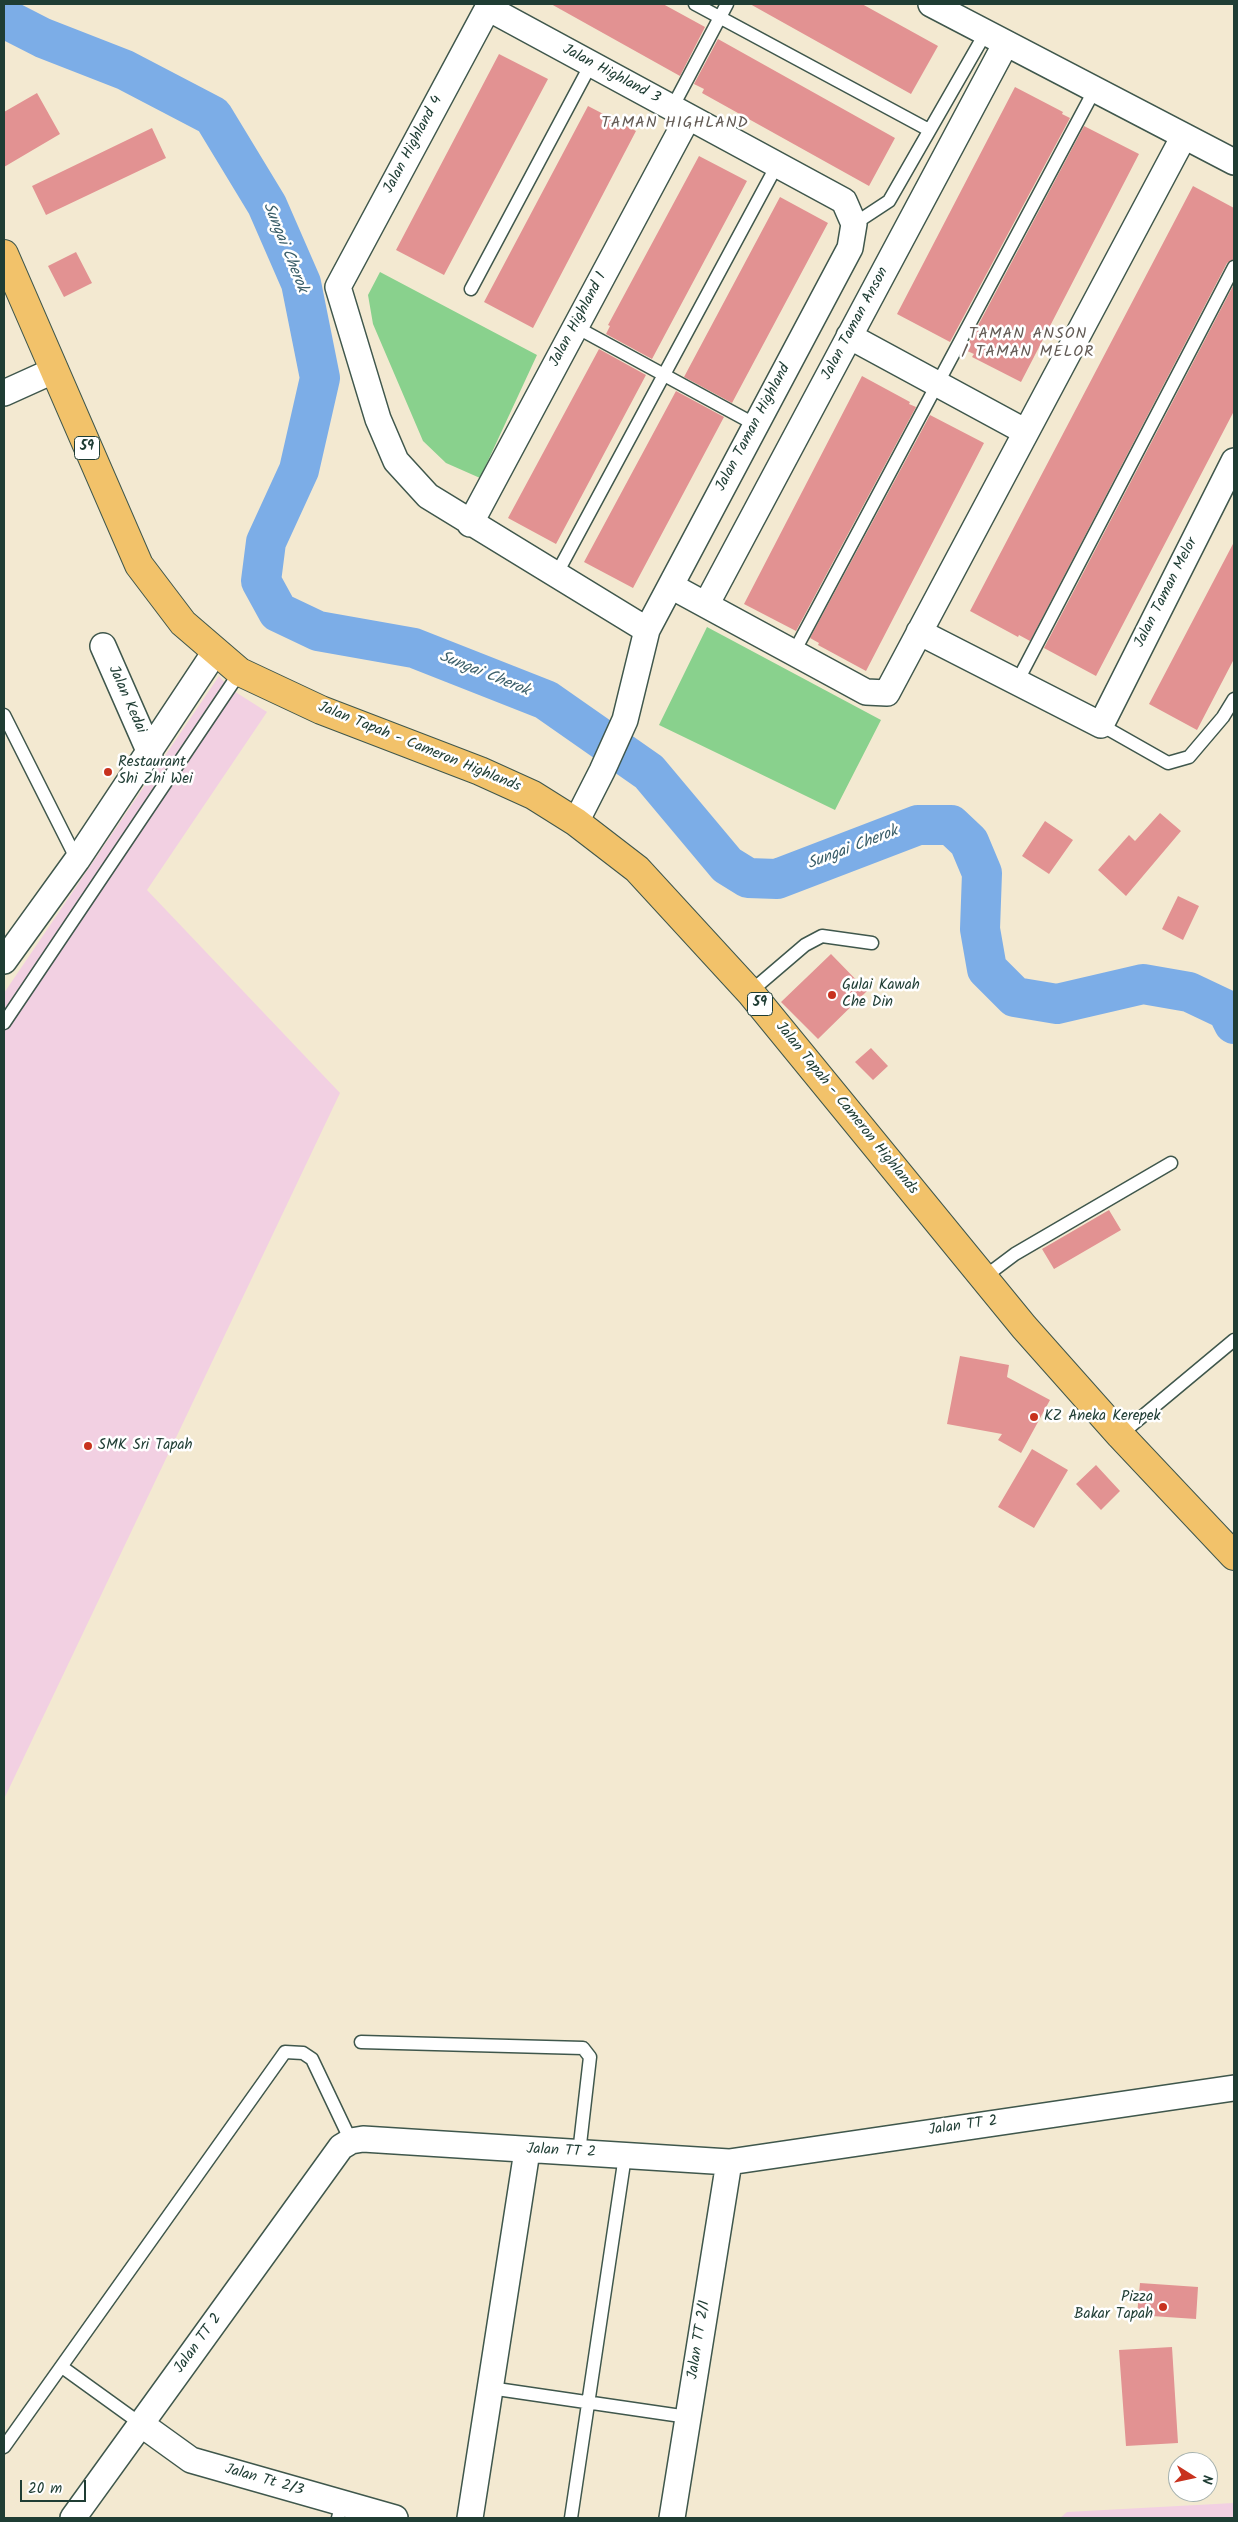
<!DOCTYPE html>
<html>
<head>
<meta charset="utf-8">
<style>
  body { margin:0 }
  #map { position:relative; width:1238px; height:2522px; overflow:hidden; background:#f3e9d1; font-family:Kalam,sans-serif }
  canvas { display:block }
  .frame { position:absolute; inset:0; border:5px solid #1f3d34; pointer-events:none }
  .north { position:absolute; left:1168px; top:2452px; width:50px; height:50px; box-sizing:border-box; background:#fff; border:1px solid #a5b1ae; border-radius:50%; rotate:100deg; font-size:14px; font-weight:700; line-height:20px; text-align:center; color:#1f3d34 }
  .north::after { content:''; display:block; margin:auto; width:18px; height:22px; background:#c8321e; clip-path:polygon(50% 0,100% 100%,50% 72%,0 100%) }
  .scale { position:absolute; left:20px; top:2480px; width:66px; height:22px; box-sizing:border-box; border:2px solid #1f3d34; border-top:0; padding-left:6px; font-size:15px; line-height:18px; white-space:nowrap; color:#1f3d34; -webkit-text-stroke:4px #fff; paint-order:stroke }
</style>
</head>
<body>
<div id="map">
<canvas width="1238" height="2522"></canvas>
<div class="frame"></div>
<div class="north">N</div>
<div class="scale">20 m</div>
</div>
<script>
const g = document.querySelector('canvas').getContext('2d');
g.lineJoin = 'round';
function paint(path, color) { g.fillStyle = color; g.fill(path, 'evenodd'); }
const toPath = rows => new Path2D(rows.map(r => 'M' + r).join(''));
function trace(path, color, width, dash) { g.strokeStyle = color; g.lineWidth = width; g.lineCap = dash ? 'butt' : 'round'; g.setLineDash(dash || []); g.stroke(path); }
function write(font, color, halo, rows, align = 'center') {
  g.font = font + ' Kalam,sans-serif'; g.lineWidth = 5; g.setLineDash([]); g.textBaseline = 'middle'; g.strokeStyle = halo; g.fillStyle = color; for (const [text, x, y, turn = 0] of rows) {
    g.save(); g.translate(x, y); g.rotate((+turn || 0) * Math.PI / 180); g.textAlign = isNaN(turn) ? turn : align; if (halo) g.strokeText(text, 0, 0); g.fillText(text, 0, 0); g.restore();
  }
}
paint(toPath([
  [219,676,229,688,267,712,147,890,340,1093,4,1799,4,993],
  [1234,2503,1234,2518,1060,2518,1067,2512]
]), '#f2d0e2');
paint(toPath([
  [380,272,537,355,480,478,446,463,423,441,373,324,368,295],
  [707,627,881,720,835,810,659,725]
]), '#89d18d');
trace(toPath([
  [4,18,43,38,125,70,213,116,267,205,301,283,320,378,299,470,266,542,261,581,278,612,318,631,414,648,546,700,649,772,727,865,748,878,777,879,918,825,951,825,969,842,982,873,980,929,987,969,1015,997,1057,1004,1143,984,1189,992,1227,1010,1234,1024]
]), '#7cade7', 40);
paint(toPath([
  [551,4,663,4,705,27,680,76],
  [750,4,862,4,938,46,911,94],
  [718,39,895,138,869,186,702,93,704,89,694,84],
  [499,54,548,79,444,275,396,250],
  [1015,87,1063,112,1062,114,1070,118,950,342,897,314],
  [37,93,60,134,4,167,4,112],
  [588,106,636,131,533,328,484,302],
  [1084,126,1139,154,1021,382,972,357,974,354,965,350],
  [152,128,166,158,46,215,32,186],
  [699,156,747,181,652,359,606,334,610,326,608,325],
  [1193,186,1234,208,1234,259,1227,263,1030,641,1019,635,1018,637,970,611],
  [780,197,828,223,732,403,684,377],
  [76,252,92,283,64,297,48,266],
  [1234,284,1234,411,1096,676,1044,648],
  [599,349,646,375,556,544,508,518],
  [862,376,910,402,909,404,916,407,796,631,744,604],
  [676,391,724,417,633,588,584,562],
  [930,415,984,443,866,671,818,645,819,643,810,638],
  [1234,542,1234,659,1197,730,1149,704],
  [1160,813,1181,831,1126,896,1098,870,1129,835,1135,841],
  [1045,821,1073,840,1049,874,1022,856],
  [1178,896,1199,906,1183,940,1162,929],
  [831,954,867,991,818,1039,781,1002],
  [871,1048,888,1066,873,1080,855,1062],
  [1109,1210,1121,1230,1054,1269,1042,1249],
  [960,1356,1009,1365,1007,1377,1050,1400,1021,1453,998,1440,1002,1434,947,1424],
  [1032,1449,1068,1470,1034,1528,998,1507],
  [1096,1465,1120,1491,1101,1510,1076,1484],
  [1140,2283,1198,2287,1196,2319,1137,2315],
  [1172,2347,1178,2443,1126,2446,1119,2350]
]), '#e29292');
const service = toPath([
  [695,4,929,130],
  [672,108,727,4],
  [854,224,889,201,986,32],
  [471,289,591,64],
  [576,327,756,425],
  [556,575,777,165],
  [794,652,1095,89],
  [1017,682,1234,267],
  [4,715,77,860],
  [1101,725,1168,763,1189,757,1223,717,1234,699],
  [750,992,805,945,822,936,872,943],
  [4,1023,240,672],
  [983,1278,1015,1254,1171,1163],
  [1120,1435,1234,1340],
  [361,2042,583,2048,590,2057,579,2153],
  [62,2367,141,2424],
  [490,2388,688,2417],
  [4,2447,285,2052,303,2053,312,2059,351,2141],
  [338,2518,342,2503],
  [571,2518,625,2156]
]);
const minor = toPath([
  [490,4,338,287,378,419,396,461,428,496,647,630],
  [931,4,1234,162],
  [488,8,844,201,854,224,850,248,647,630,625,720,602,771,576,822],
  [849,336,1026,432],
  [4,393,55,370],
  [470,524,688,117],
  [671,586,866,692,887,693,1184,136],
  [706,605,1006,43],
  [919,632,1101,725,1234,461],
  [103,646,150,753],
  [4,961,77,860,215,652],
  [141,2424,191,2460,395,2518],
  [73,2518,341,2147,351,2141,363,2139,729,2162,1234,2088],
  [470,2518,527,2151],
  [672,2518,729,2162]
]);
const primary = toPath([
  [4,254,139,565,183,623,240,672,321,710,480,771,533,795,576,822,637,869,750,992,1024,1327,1120,1435,1234,1556]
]);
trace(service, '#3f574c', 15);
trace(minor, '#3f574c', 28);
trace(primary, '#3f574c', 30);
trace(service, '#fff', 12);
trace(minor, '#fff', 25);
trace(primary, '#f2c26a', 28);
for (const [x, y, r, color] of [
  [108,772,5,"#c8321e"],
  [832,995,5,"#c8321e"],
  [1034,1417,5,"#c8321e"],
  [88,1446,5,"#c8321e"],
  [1163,2307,5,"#c8321e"]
]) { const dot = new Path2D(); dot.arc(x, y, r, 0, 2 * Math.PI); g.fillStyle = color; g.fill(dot); trace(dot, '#fff', 2); }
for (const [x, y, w] of [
  [87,448,25],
  [760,1004,25]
]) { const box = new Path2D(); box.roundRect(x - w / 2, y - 11.5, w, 23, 4); g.fillStyle = '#fff'; g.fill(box); trace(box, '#1f3d34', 1); }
write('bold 14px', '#1f3d34', null, [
  ["59",87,448],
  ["59",760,1004]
]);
write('15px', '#1f3d34', '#fff', [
  ["Jalan Highland 3",611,75,28],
  ["Jalan Highland 4",414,145,-62],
  ["Jalan Highland 1",579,320,-62],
  ["Jalan Taman Anson",856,324,-62],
  ["Jalan Taman Highland",754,428,-62],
  ["Jalan Taman Melor",1167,593,-63],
  ["Jalan Kedai",126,700,66],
  ["Jalan Tapah - Cameron Highlands",419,748,22],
  ["Jalan Tapah - Cameron Highlands",846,1109,51],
  ["Jalan TT 2",963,2127,-8],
  ["Jalan TT 2",561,2152,3],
  ["Jalan TT 2/1",700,2340,-81],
  ["Jalan TT 2",199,2344,-54],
  ["Jalan Tt 2/3",264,2481,16]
]);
write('15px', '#1f3d34', '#fff', [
  ["Restaurant",118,763],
  ["Shi Zhi Wei",118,780],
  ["Gulai Kawah",842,986],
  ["Che Din",842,1003],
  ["KZ Aneka Kerepek",1044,1417],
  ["SMK Sri Tapah",98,1446],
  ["Pizza",1153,2298,"right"],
  ["Bakar Tapah",1153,2315,"right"]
], 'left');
g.letterSpacing = '1px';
write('16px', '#635b55', '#fff', [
  ["TAMAN HIGHLAND",675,124],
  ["TAMAN ANSON",1028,335],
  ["/ TAMAN MELOR",1028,353]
]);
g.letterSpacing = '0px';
write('italic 16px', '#3b5f6a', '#fff', [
  ["Sungai Cherok",284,248,68],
  ["Sungai Cherok",484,675,22],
  ["Sungai Cherok",853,849,-21]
]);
</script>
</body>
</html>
